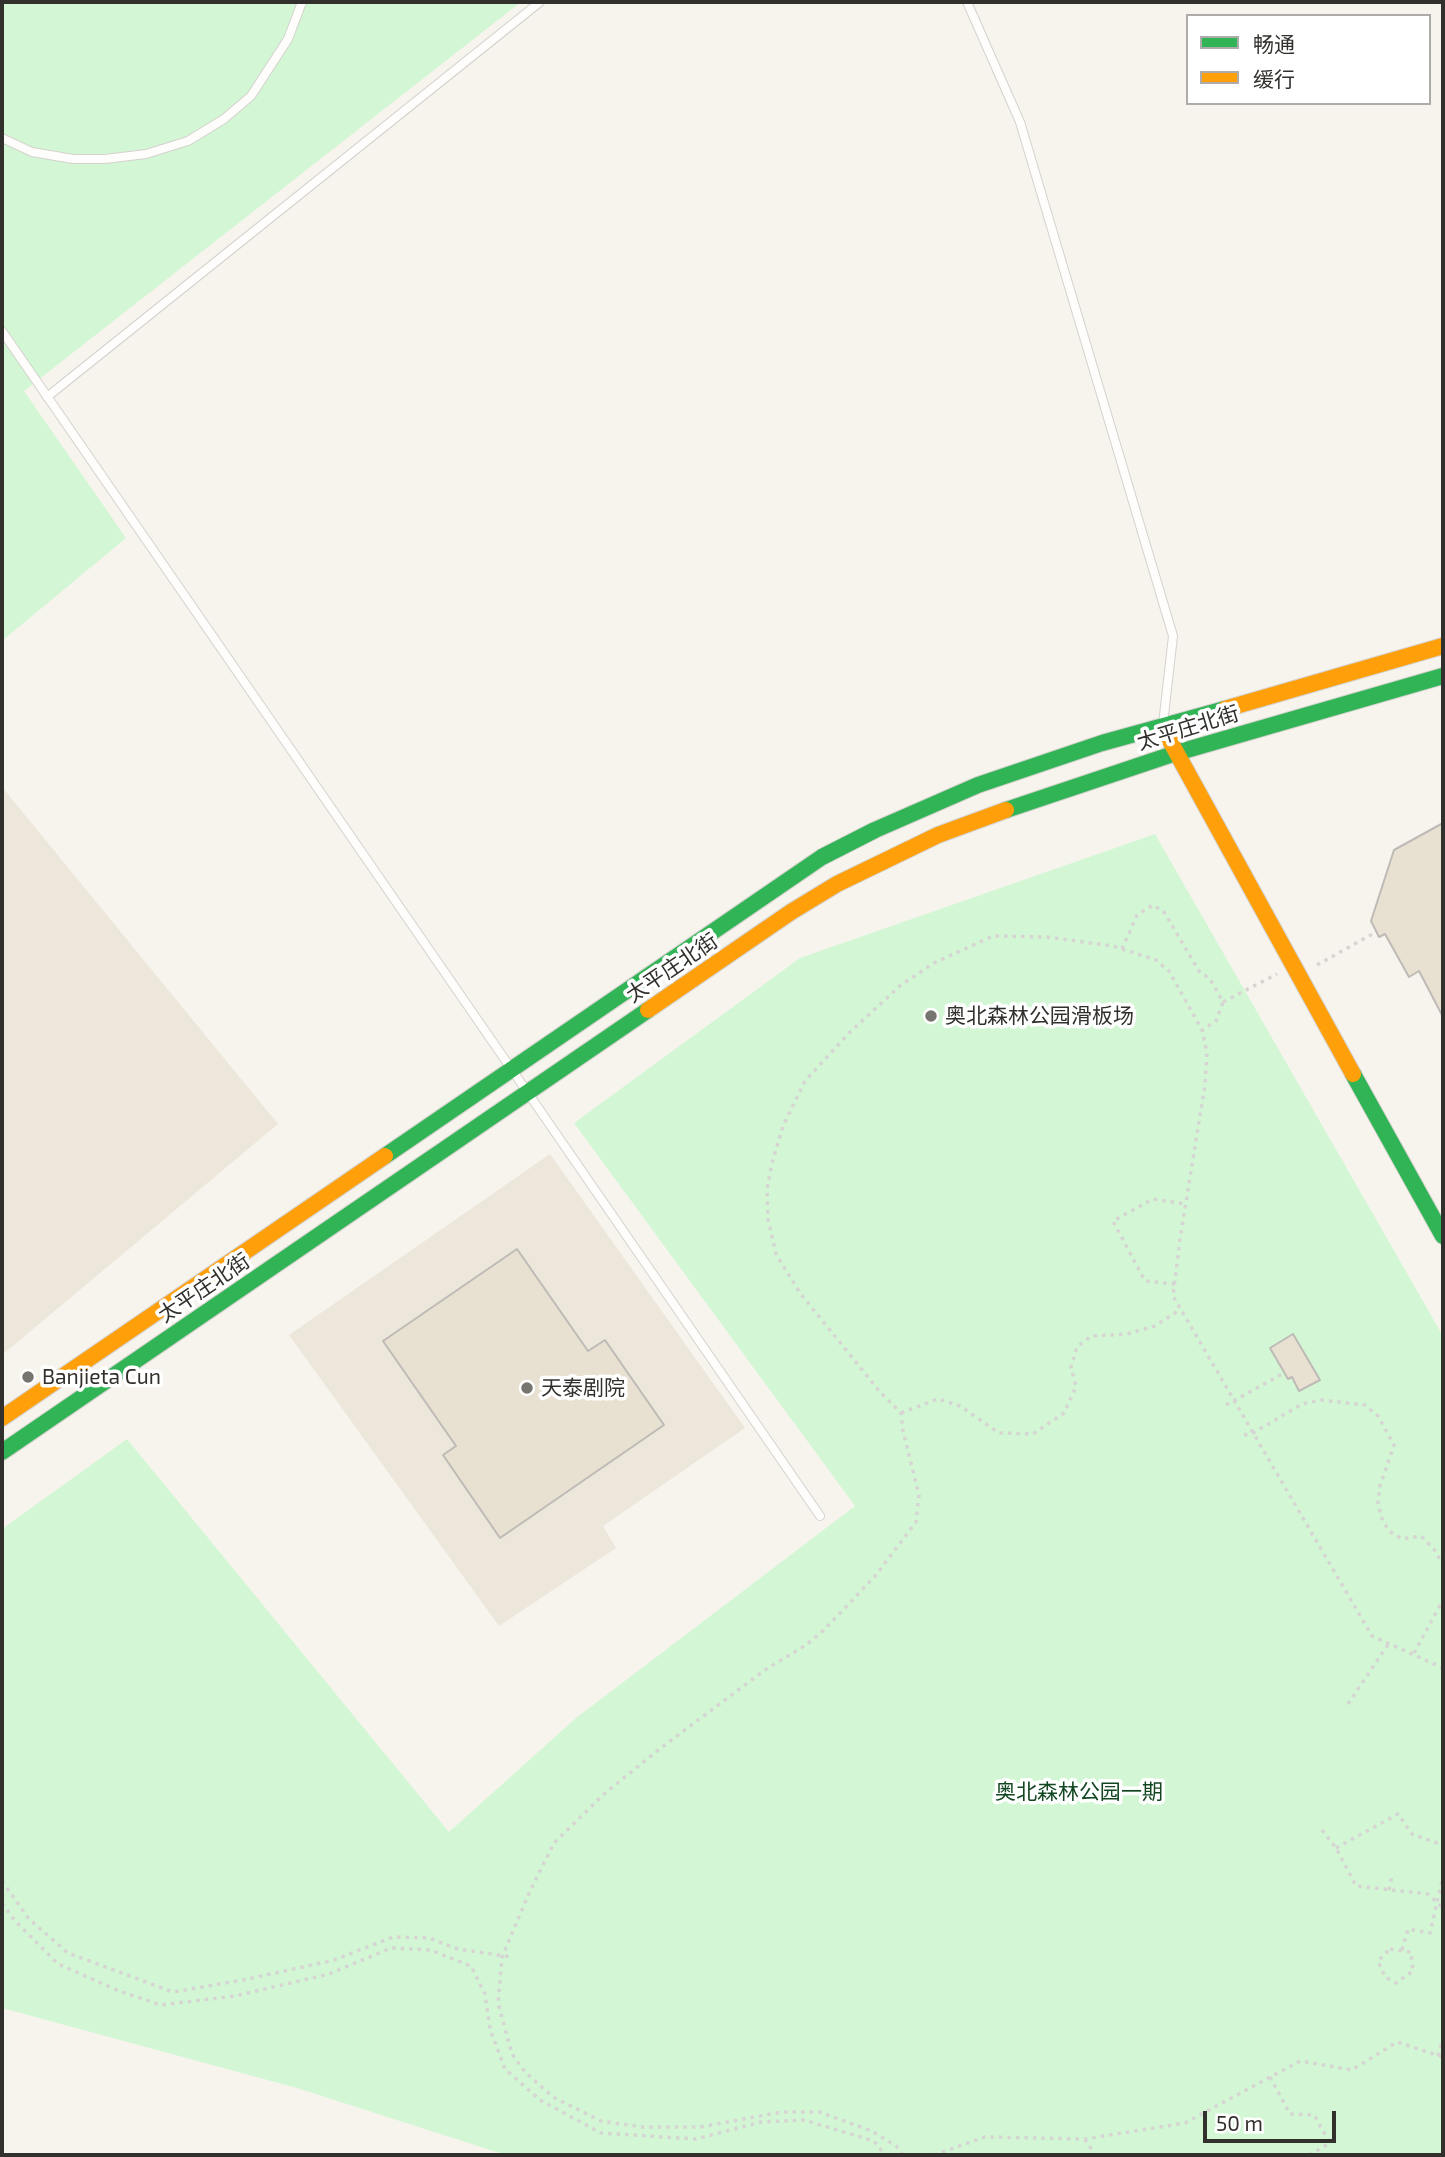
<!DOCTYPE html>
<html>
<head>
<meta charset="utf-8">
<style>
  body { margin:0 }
  #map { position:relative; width:1445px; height:2157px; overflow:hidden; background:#f7f4ee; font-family:"Exo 2","Noto Sans SC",sans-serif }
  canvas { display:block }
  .frame { position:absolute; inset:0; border:4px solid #32302c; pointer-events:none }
  .legend { position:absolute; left:1186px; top:14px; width:245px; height:91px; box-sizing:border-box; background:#fff; border:2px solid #adacab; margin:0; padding:9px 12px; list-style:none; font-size:21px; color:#32302c }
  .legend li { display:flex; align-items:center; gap:14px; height:35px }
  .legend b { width:35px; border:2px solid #adacab }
  .scale { position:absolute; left:1203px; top:2111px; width:133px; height:32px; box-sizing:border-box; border:4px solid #32302c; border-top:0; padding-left:9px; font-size:21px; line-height:24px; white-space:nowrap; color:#32302c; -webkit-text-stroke:5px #fff; paint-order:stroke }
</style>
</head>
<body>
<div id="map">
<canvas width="1445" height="2157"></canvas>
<div class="frame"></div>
<ul class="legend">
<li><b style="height:9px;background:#30b455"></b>畅通</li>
<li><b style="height:9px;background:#ff9f0a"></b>缓行</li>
</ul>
<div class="scale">50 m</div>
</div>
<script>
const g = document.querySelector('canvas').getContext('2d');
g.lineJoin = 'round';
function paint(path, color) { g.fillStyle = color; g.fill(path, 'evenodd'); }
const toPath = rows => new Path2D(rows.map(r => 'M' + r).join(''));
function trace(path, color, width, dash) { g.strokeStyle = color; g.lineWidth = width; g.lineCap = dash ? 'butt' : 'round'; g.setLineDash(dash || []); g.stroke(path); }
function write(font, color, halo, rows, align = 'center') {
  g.font = font + ' "Exo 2","Noto Sans SC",sans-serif'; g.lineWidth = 7; g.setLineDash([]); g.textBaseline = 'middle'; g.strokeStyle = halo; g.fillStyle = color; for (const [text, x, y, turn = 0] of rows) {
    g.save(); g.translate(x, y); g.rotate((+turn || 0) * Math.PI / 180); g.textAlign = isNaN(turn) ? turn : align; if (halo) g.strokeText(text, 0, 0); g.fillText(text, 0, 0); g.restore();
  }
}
paint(toPath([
  [2,787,278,1124,2,1355],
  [550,1154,745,1428,603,1526,616,1548,499,1626,289,1335]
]), '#ede6db');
paint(toPath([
  [2,2,521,2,24,391,126,538,2,641],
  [1155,834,1443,1336,1443,2155,506,2155,297,2088,2,2008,2,1529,127,1439,449,1832,576,1718,855,1506,574,1123,800,958]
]), '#d3f7d5');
const building = toPath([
  [1443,823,1443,1017,1419,971,1409,977,1385,934,1379,937,1371,921,1394,850,1443,823],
  [517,1249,588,1351,605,1340,664,1425,500,1538,443,1455,456,1446,383,1341,517,1249],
  [1293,1334,1320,1380,1299,1391,1292,1377,1288,1379,1270,1348,1293,1334]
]);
paint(building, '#e8e0d1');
trace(building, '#bebbb7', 2);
const lane = toPath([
  [967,2,1020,122,1173,636,1163,724],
  [2,138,32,152,73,159,105,159,146,154,188,141,224,119,251,96,288,39,302,2],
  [2,331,820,1516],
  [47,397,540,2]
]);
const fast = toPath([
  [1006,810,1176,753,1443,676],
  [1353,1074,1443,1236],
  [385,1156,822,857,875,830,978,785,1102,743,1225,709],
  [2,1452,648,1010]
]);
const slow = toPath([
  [1225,709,1443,646],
  [1169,739,1353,1074],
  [648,1010,791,912,837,884,938,835,1006,810],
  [2,1418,385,1156]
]);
trace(lane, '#d4d2cd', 10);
trace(fast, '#d4d2cd', 18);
trace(slow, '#d4d2cd', 18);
trace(toPath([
  [1122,949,1137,915,1153,905,1164,912,1199,971,1210,979,1223,1002,1216,1021,1202,1030],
  [1317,965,1376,932],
  [1223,1002,1277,974],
  [1175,1284,1145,1281,1113,1221,1153,1199,1185,1204],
  [1226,1405,1284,1373],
  [901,1413,938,1399,960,1406,999,1433,1033,1434,1064,1413,1076,1387,1071,1367,1077,1347,1091,1336,1127,1334,1155,1326,1181,1309],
  [1244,1435,1253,1433,1302,1404,1321,1400,1365,1405,1378,1416,1394,1445,1380,1486,1378,1502,1381,1517,1389,1531,1402,1539,1421,1536,1434,1549,1443,1565],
  [1414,1653,1443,1600],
  [1348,1704,1389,1643],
  [1322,1830,1336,1848,1356,1886,1428,1894,1443,1908],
  [1336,1848,1398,1814,1412,1834,1443,1845],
  [2,1881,29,1919,68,1953,173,1992,248,1979,334,1960,393,1937,429,1938,458,1949,512,1957],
  [1389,1890,1392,1876],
  [2,1903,15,1921,58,1964,119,1991,161,2005,235,1996,329,1974,391,1948,430,1950,471,1966,485,1994,490,2029,505,2069,540,2100,601,2133,696,2139,761,2122,804,2120,874,2141,885,2155],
  [1390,1949,1411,1952,1413,1971,1396,1983,1385,1977,1378,1961,1390,1949],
  [1438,2056,1443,2038],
  [1270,2077,1290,2114,1314,2115,1330,2143,1309,2155],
  [1085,2139,1095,2155],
  [903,2155,896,2146,872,2131,819,2112,782,2112,700,2127,642,2127,601,2121,553,2097,525,2072,512,2054,498,2003,502,1957,530,1891,554,1843,604,1794,662,1747,765,1670,806,1645,824,1630,876,1575,916,1522,919,1495,903,1431,901,1413,880,1392,800,1293,776,1254,768,1219,767,1189,772,1163,783,1126,805,1081,850,1032,901,985,934,963,993,936,1047,937,1113,946,1156,960,1169,971,1202,1030,1207,1053,1205,1085,1180,1239,1173,1296,1372,1636,1443,1668],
  [934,2155,985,2137,1085,2139,1185,2123,1300,2061,1352,2070,1397,2042,1443,2057]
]), '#d6d5d3', 3.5, [3.5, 5]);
trace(lane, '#fefdfc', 8);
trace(fast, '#30b455', 16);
trace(slow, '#ff9f0a', 16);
trace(toPath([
  [1402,1950,1408,1929,1430,1933,1443,1876]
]), '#d6d5d3', 3.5, [3.5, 5]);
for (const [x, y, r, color] of [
  [931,1016,7,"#777570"],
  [28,1377,7,"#777570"],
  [527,1388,7,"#777570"]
]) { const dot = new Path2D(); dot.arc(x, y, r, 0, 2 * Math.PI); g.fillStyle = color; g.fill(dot); trace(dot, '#fff', 2.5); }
write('21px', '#32302c', '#fff', [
  ["太平庄北街",1188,728,-17],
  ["太平庄北街",672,968,-34],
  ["太平庄北街",204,1288,-34]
]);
write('21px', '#32302c', '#fff', [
  ["奥北森林公园滑板场",945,1016],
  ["Banjieta Cun",42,1377],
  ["天泰剧院",541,1388]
], 'left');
write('21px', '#114620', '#fff', [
  ["奥北森林公园一期",1079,1792]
]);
</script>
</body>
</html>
